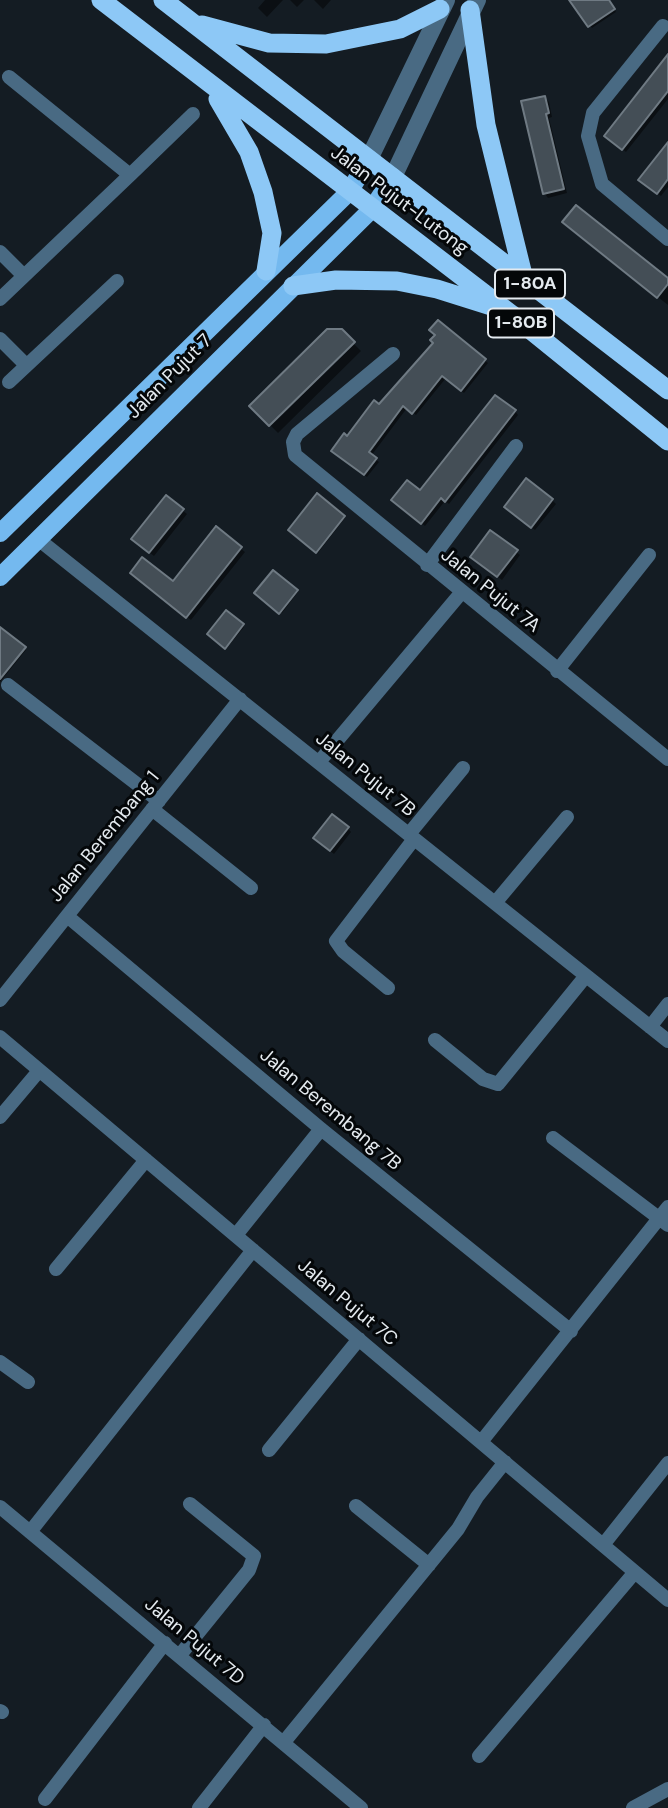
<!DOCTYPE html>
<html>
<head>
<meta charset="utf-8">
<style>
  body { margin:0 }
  canvas { display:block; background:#141c23 }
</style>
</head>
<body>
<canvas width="668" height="1808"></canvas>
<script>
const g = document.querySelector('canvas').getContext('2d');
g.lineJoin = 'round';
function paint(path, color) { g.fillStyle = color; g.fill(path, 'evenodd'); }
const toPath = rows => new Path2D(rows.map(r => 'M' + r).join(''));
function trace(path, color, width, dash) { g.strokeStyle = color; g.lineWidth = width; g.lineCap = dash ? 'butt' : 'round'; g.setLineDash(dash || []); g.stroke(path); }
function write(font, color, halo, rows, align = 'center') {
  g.font = font + ' "DM Sans",sans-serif'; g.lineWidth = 6; g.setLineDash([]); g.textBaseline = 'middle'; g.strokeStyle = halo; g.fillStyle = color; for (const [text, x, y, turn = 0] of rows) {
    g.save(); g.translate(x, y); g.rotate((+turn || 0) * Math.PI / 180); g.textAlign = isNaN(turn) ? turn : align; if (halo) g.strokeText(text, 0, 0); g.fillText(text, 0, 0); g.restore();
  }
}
paint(toPath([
  [265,0,283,0,267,17,258,8],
  [290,0,304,0,297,7],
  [314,0,331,0,323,9],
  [571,0,608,0,616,12,592,28],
  [668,57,668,99,626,152,610,139],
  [545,98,549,102,552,117,549,118,567,193,548,198,544,193],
  [668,145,668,187,661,196,644,183],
  [568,226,668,281,668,305],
  [438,322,488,363,464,393,446,378,416,415,407,408,371,456,379,462,367,477,336,453,435,343],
  [341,331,361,351,278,433,251,406],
  [515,411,518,415,449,504,445,501,425,526,396,503,420,493],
  [317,496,345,518,318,553,290,530],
  [167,498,187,514,154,556,137,543],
  [552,500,556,504,535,530,510,511],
  [217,529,245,552,191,620,136,576,173,584],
  [516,552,520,555,502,580,476,560],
  [273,572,298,592,282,613,256,593],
  [226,612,244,627,227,648,209,634],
  [0,629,26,650,0,682],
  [348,828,351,832,334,854,319,842]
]), '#0007');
const building = toPath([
  [569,0,609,0,615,9,588,27,569,0],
  [668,54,668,91,622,150,604,136,668,54],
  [545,96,549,113,546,114,564,189,543,194,521,101,545,96],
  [668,142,668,179,657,194,638,180,668,142],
  [576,205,668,278,668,284,657,298,562,222,576,205],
  [438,320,486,359,461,391,442,376,412,414,403,406,369,452,377,458,364,475,331,451,344,433,347,436,374,400,379,404,433,343,430,340,435,335,429,330,438,320],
  [327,329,342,329,355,342,269,426,249,406,327,329],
  [495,395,516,410,445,502,441,498,421,524,391,500,407,480,420,490,495,395],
  [526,478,553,499,531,528,504,507,526,478],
  [317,493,345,516,316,553,288,530,317,493],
  [166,495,184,509,149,553,131,539,166,495],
  [216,526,242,547,186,618,130,573,142,557,173,581,216,526],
  [490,530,518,550,497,577,470,557,490,530],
  [273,570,298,590,279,614,254,593,273,570],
  [226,610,244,624,225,649,207,634,226,610],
  [0,627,26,647,0,679,0,627],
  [332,814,349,827,330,851,313,838,332,814]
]);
paint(building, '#444e56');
trace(building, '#6f7a83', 2);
trace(toPath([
  [663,26,593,113,588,136,602,184,668,239],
  [130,175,193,114],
  [0,252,24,276],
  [0,299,130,175,9,77],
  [0,339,26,365],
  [393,354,297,434,293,442,295,455,668,759],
  [9,382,117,281],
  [38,539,668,1041],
  [427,565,516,446],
  [557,671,649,555],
  [8,685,159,801],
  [319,762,461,593],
  [152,809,251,888],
  [409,834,463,768],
  [495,903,567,817],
  [67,916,321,1129,571,1331],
  [388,988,343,951,336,941,414,839],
  [0,1000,240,699],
  [650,1027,668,1004],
  [0,1037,668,1600],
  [435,1040,483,1079,498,1084,585,977],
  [0,1117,38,1072],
  [553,1138,668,1225],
  [236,1235,321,1129],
  [56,1269,146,1160],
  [0,1362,28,1382],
  [481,1442,668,1207],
  [269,1450,359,1339],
  [356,1506,429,1565],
  [0,1507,361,1808],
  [30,1532,253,1250],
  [603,1545,668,1463],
  [180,1655,249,1570,254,1556,190,1504],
  [0,1711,2,1712],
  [284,1742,458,1529,477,1497,505,1462],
  [479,1756,635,1572],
  [45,1799,165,1643],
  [199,1808,264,1725],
  [633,1808,668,1789]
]), '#496a83', 14);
trace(toPath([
  [369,159,446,0],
  [393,177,477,0]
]), '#496a83', 18);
trace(toPath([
  [0,533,349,192,369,159],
  [0,577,372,209,393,177]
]), '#74b9ef', 18);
trace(toPath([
  [101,0,511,314,668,441],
  [163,0,668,390],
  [470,10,486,125,524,279],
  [202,25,269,43,326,44,400,29,440,9],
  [218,99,249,152,263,192,272,233,266,271],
  [293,286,336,280,397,281,437,289,491,306]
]), '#8dc8f6', 19);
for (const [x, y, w] of [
  [530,284,70],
  [521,323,66]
]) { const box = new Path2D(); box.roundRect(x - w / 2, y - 14.5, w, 29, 5); g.fillStyle = '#040709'; g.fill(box); trace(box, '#e4eaef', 2); }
write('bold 18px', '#e4eaef', null, [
  ["1-80A",530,284],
  ["1-80B",521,323]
]);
write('19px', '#e4eaef', '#040709', [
  ["Jalan Pujut-Lutong",399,201,37],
  ["Jalan Pujut 7",170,377,-45],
  ["Jalan Pujut 7A",490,591,39],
  ["Jalan Pujut 7B",365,775,39],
  ["Jalan Berembang 1",105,837,-51],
  ["Jalan Berembang 7B",330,1110,40],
  ["Jalan Pujut 7C",347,1303,40],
  ["Jalan Pujut 7D",194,1642,40]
]);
</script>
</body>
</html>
